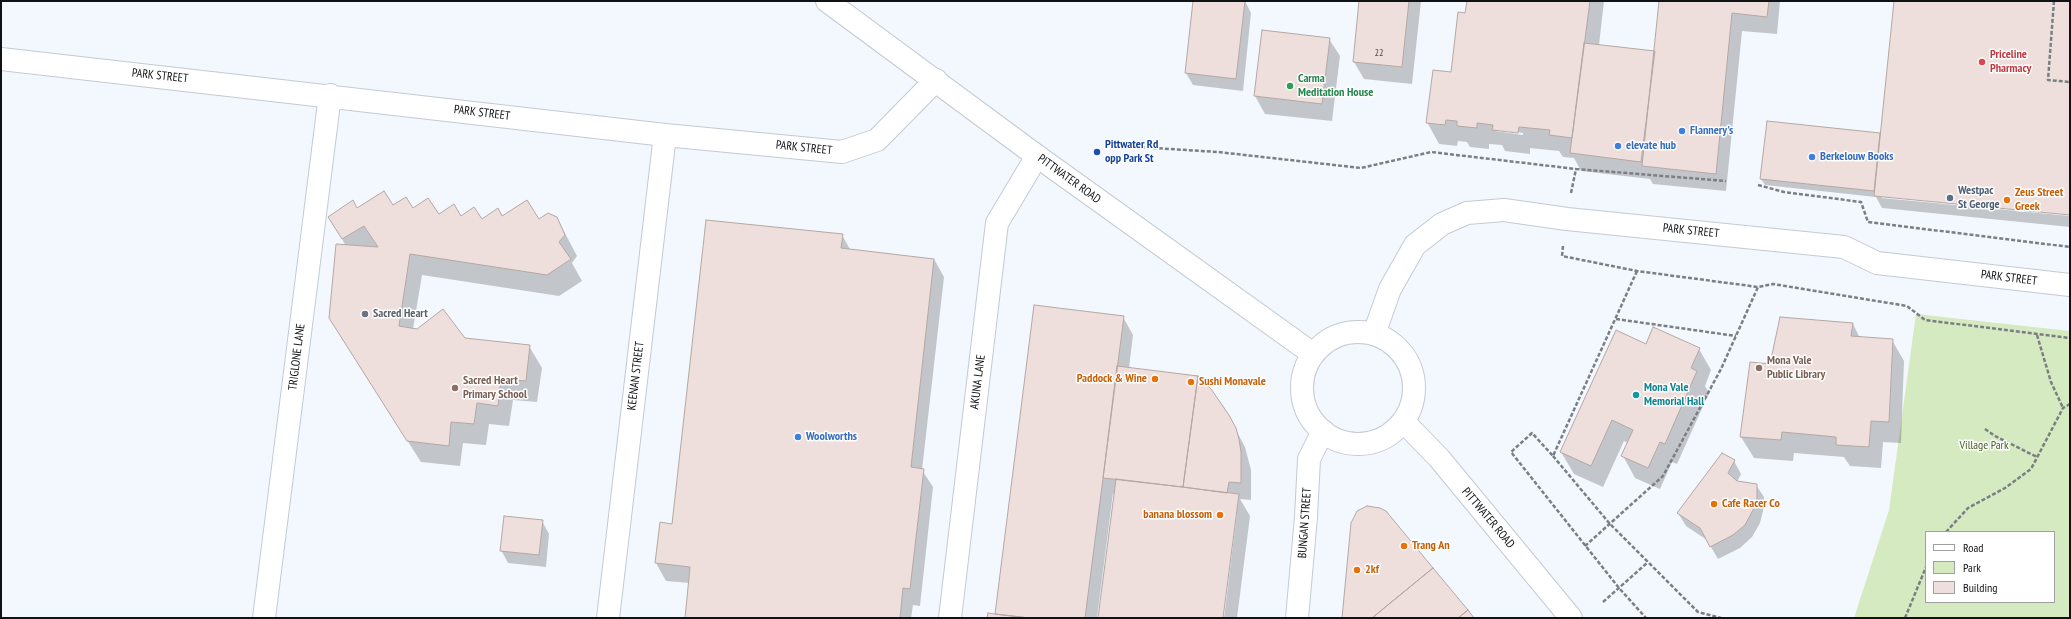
<!DOCTYPE html>
<html>
<head>
<meta charset="utf-8">
<style>
  body { margin:0 }
  #map { position:relative; width:2071px; height:619px; overflow:hidden; background:#f3f8fe; font-family:"PT Sans Narrow",sans-serif }
  canvas { display:block }
  .frame { position:absolute; inset:0; border:2px solid #101316; pointer-events:none }
  .legend { position:absolute; left:1925px; top:531px; width:130px; height:72px; box-sizing:border-box; background:#fff; border:1px solid #9fa1a2; margin:0; padding:5px 7px; list-style:none; font-size:12px; color:#101316 }
  .legend li { display:flex; align-items:center; gap:8px; height:20px }
  .legend b { width:20px; border:1px solid #9fa1a2 }
</style>
</head>
<body>
<div id="map">
<canvas width="2071" height="619"></canvas>
<div class="frame"></div>
<ul class="legend">
<li><b style="height:5px;background:#fff"></b>Road</li>
<li><b style="height:11px;background:#d5eac0"></b>Park</li>
<li><b style="height:11px;background:#eedfdc"></b>Building</li>
</ul>
</div>
<script>
const g = document.querySelector('canvas').getContext('2d');
g.lineJoin = 'round';
function paint(path, color) { g.fillStyle = color; g.fill(path, 'evenodd'); }
const toPath = rows => new Path2D(rows.map(r => 'M' + r).join(''));
function trace(path, color, width, dash) { g.strokeStyle = color; g.lineWidth = width; g.lineCap = dash ? 'butt' : 'round'; g.setLineDash(dash || []); g.stroke(path); }
function write(font, color, halo, rows, align = 'center') {
  g.font = font + ' "PT Sans Narrow",sans-serif'; g.lineWidth = 3; g.setLineDash([]); g.textBaseline = 'middle'; g.strokeStyle = halo; g.fillStyle = color; for (const [text, x, y, turn = 0] of rows) {
    g.save(); g.translate(x, y); g.rotate((+turn || 0) * Math.PI / 180); g.textAlign = isNaN(turn) ? turn : align; if (halo) g.strokeText(text, 0, 0); g.fillText(text, 0, 0); g.restore();
  }
}
paint(toPath([
  [1916,314,2070,331,2070,618,1854,618,1889,510],
  [1926,532,2054,532,2054,602,1926,602]
]), '#d5eac0');
paint(toPath([
  [1194,1,1245,1,1251,13,1243,91,1193,85,1186,73],
  [1360,1,1421,1,1412,84,1364,79,1354,62],
  [1468,1,1604,1,1599,45,1656,52,1660,1,1780,1,1777,34,1742,31,1726,191,1653,184,1650,179,1581,171,1574,158,1563,157,1559,151,1530,148,1530,154,1505,151,1502,145,1489,144,1489,149,1470,147,1467,142,1458,141,1457,146,1439,144,1427,122,1452,73],
  [1495,129,1523,133,1523,135,1495,131],
  [1895,1,2070,1,2070,214,1882,196,1882,198,2070,216,2070,227,1882,208,1876,197,1765,185,1761,179,1768,122,1881,134],
  [1329,39,1340,56,1332,121,1265,114,1255,96],
  [393,206,438,215,481,220,502,217,538,221,557,218,577,256,572,263,582,281,559,296,422,275,413,329,464,339,529,346,542,368,537,402,513,400,509,426,489,424,486,445,463,443,460,466,421,462,343,340,346,246,329,217,357,209],
  [842,235,851,251,934,259,944,277,922,470,933,487,920,606,913,605,911,618,686,618,690,583,666,581,656,563,660,523,673,525],
  [1123,317,1133,335,1129,368,1228,415,1245,447,1251,470,1251,500,1240,499,1250,516,1237,618,1224,618,1237,513,1235,513,1222,618,1099,618,1115,496,1113,493,1097,618,988,618,996,615],
  [1853,324,1860,338,1892,340,1904,361,1901,443,1883,442,1881,468,1850,466,1844,457,1794,453,1793,461,1754,458,1741,437,1771,365],
  [1647,345,1699,349,1711,370,1705,386,1709,393,1677,464,1672,462,1660,489,1635,478,1623,456,1628,443,1624,441,1603,487,1574,474,1561,452],
  [1734,461,1741,474,1737,482,1756,485,1764,497,1763,511,1760,523,1752,537,1740,548,1718,559,1707,540,1686,526,1678,513],
  [542,521,549,534,546,567,508,563,501,550]
]), '#0003');
const building = toPath([
  [1193,1,1245,1,1236,79,1185,73,1193,1],
  [1359,1,1409,1,1402,67,1353,62,1359,1],
  [1467,1,1590,1,1572,138,1549,135,1550,130,1519,127,1518,133,1492,130,1493,125,1477,123,1477,128,1457,126,1457,121,1446,120,1445,125,1426,123,1433,70,1451,72,1458,12,1465,13,1467,1],
  [1659,1,1769,1,1767,17,1732,13,1716,174,1642,166,1659,1],
  [1894,1,2070,1,2070,215,1874,196,1894,1],
  [1262,30,1330,38,1322,104,1254,96,1262,30],
  [1584,43,1655,51,1641,162,1570,153,1584,43],
  [1767,121,1880,133,1874,191,1760,179,1767,121],
  [384,191,393,205,406,197,413,208,428,198,439,214,454,204,461,216,474,207,482,219,498,208,502,216,527,200,539,219,548,213,557,217,565,235,559,242,571,259,547,275,410,254,399,326,417,329,443,309,465,338,530,345,526,381,501,379,498,406,477,403,474,424,451,422,449,446,407,441,329,318,336,244,378,247,364,226,342,239,328,217,353,200,357,208,384,191],
  [706,220,843,234,841,248,934,259,911,467,924,469,910,589,903,588,900,618,685,618,690,567,655,563,660,522,672,524,706,220],
  [1034,305,1124,316,1085,618,1029,618,995,614,1034,305],
  [1780,317,1853,323,1851,336,1893,339,1889,422,1871,421,1869,447,1836,445,1836,437,1782,432,1781,440,1740,437,1750,362,1770,364,1780,317],
  [1653,327,1700,348,1691,368,1697,371,1665,444,1660,442,1648,468,1621,456,1633,430,1612,420,1591,466,1560,452,1616,330,1646,344,1653,327],
  [1117,366,1198,376,1183,487,1103,478,1117,366],
  [1198,376,1211,389,1229,415,1236,428,1239,439,1241,452,1241,483,1229,482,1227,493,1183,487,1198,376],
  [1722,453,1735,460,1728,473,1737,481,1757,484,1757,498,1753,510,1745,525,1733,535,1710,547,1700,528,1677,513,1722,453],
  [1116,479,1239,494,1223,618,1098,618,1116,479],
  [1367,506,1380,508,1386,511,1433,568,1372,618,1342,618,1351,523,1357,511,1367,506],
  [504,516,543,520,539,555,500,551,504,516],
  [1433,568,1468,610,1458,618,1372,618,1433,568],
  [1468,610,1474,618,1458,618,1468,610],
  [988,613,995,614,1029,618,987,618,988,613]
]);
paint(building, '#eedfdc');
trace(building, '#b4a7a3', 1);
const minor = toPath([
  [1,59,665,135,842,152,877,140,936,80],
  [1374,334,1390,289,1415,245,1442,224,1467,213,1504,210,1567,219,1844,247,1877,263,2070,285],
  [264,618,330,95],
  [608,618,665,135],
  [950,618,997,223,1037,156],
  [1297,618,1306,517,1309,459,1323,431]
]);
const major = toPath([
  [827,1,1037,156,1313,354],
  '1302 388a56 56 0 1 1 112 0a56 56 0 1 1-112 0Z',
  [1403,421,1439,458,1571,618]
]);
trace(minor, '#c3cad5', 24);
trace(major, '#c3cad5', 24);
trace(toPath([
  [2054,1,2048,80,2070,82],
  [1105,145,1218,152,1361,168,1431,152,1576,169],
  [1758,185,1784,192,1861,202,1868,222,2070,247],
  [1571,193,1576,169,1726,181],
  [1563,246,1562,256,1637,271,1758,287,1773,284,1907,306,1925,320,2070,338],
  [1637,271,1553,456,1532,433,1511,452,1619,588,1646,618],
  [1616,319,1736,336],
  [2037,335,2051,382,2063,408],
  [1985,429,1995,436,2037,457],
  [1553,456,1610,524,1698,612,1721,618],
  [1946,532,1968,508,2005,488,2031,469,2063,408,2070,404],
  [1585,546,1663,476,1721,369,1758,287],
  [1603,602,1647,563],
  [1905,618,1926,567]
]), '#7b7f83', 2.5, [4, 2]);
trace(minor, '#fff', 22);
trace(major, '#fff', 22);
for (const [x, y, r, color] of [
  [1982,62,4,"#e0444e"],
  [1290,86,4,"#2e9e5b"],
  [1682,131,4,"#3f7fe0"],
  [1618,146,4,"#3f7fe0"],
  [1097,152,4,"#1a4fb4"],
  [1812,157,4,"#3f7fe0"],
  [1950,198,4,"#5c6f8a"],
  [2007,200,4,"#e8710a"],
  [365,314,4,"#6b7280"],
  [1759,368,4,"#8d6e63"],
  [1155,379,4,"#e8710a"],
  [1191,382,4,"#e8710a"],
  [455,388,4,"#8d6e63"],
  [1636,395,4,"#0f9aa8"],
  [798,437,4,"#3f7fe0"],
  [1714,504,4,"#e8710a"],
  [1220,515,4,"#e8710a"],
  [1404,546,4,"#e8710a"],
  [1357,570,4,"#e8710a"]
]) { const dot = new Path2D(); dot.arc(x, y, r, 0, 2 * Math.PI); g.fillStyle = color; g.fill(dot); trace(dot, '#fff', 1.5); }
write('10px', '#484648', null, [
  ["22",1379,53]
]);
write('bold 12px', '#be3a42', '#fff', [
  ["Priceline",1990,55],
  ["Pharmacy",1990,69]
], 'left');
write('12px', '#101316', '#fff', [
  ["PARK STREET",160,76,6],
  ["PARK STREET",482,113,7],
  ["PARK STREET",804,148,6],
  ["PITTWATER ROAD",1069,179,36],
  ["PARK STREET",1691,231,6],
  ["PARK STREET",2009,278,7],
  ["TRIGLONE LANE",297,357,-83],
  ["KEENAN STREET",636,376,-83],
  ["AKUNA LANE",978,382,-83],
  ["PITTWATER ROAD",1488,518,50],
  ["BUNGAN STREET",1305,523,-86]
]);
write('bold 12px', '#27864d', '#fff', [
  ["Carma",1298,79],
  ["Meditation House",1298,93]
], 'left');
write('bold 12px', '#366cbe', '#fff', [
  ["Flannery's",1690,131],
  ["elevate hub",1626,146],
  ["Berkelouw Books",1820,157],
  ["Woolworths",806,437]
], 'left');
write('bold 12px', '#164399', '#fff', [
  ["Pittwater Rd",1105,145],
  ["opp Park St",1105,159]
], 'left');
write('bold 12px', '#4e5e75', '#fff', [
  ["Westpac",1958,191],
  ["St George",1958,205]
], 'left');
write('bold 12px', '#c56008', '#fff', [
  ["Zeus Street",2015,193],
  ["Greek",2015,207],
  ["Paddock & Wine",1147,379,"right"],
  ["Sushi Monavale",1199,382],
  ["Cafe Racer Co",1722,504],
  ["banana blossom",1212,515,"right"],
  ["Trang An",1412,546],
  ["2kf",1365,570]
], 'left');
write('bold 12px', '#5b616d', '#fff', [
  ["Sacred Heart",373,314]
], 'left');
write('bold 12px', '#785e54', '#fff', [
  ["Mona Vale",1767,361],
  ["Public Library",1767,375],
  ["Sacred Heart",463,381],
  ["Primary School",463,395]
], 'left');
write('bold 12px', '#0d838f', '#fff', [
  ["Mona Vale",1644,388],
  ["Memorial Hall",1644,402]
], 'left');
write('12px', '#44611b', '#fff', [
  ["Village Park",1984,446]
]);
</script>
</body>
</html>
